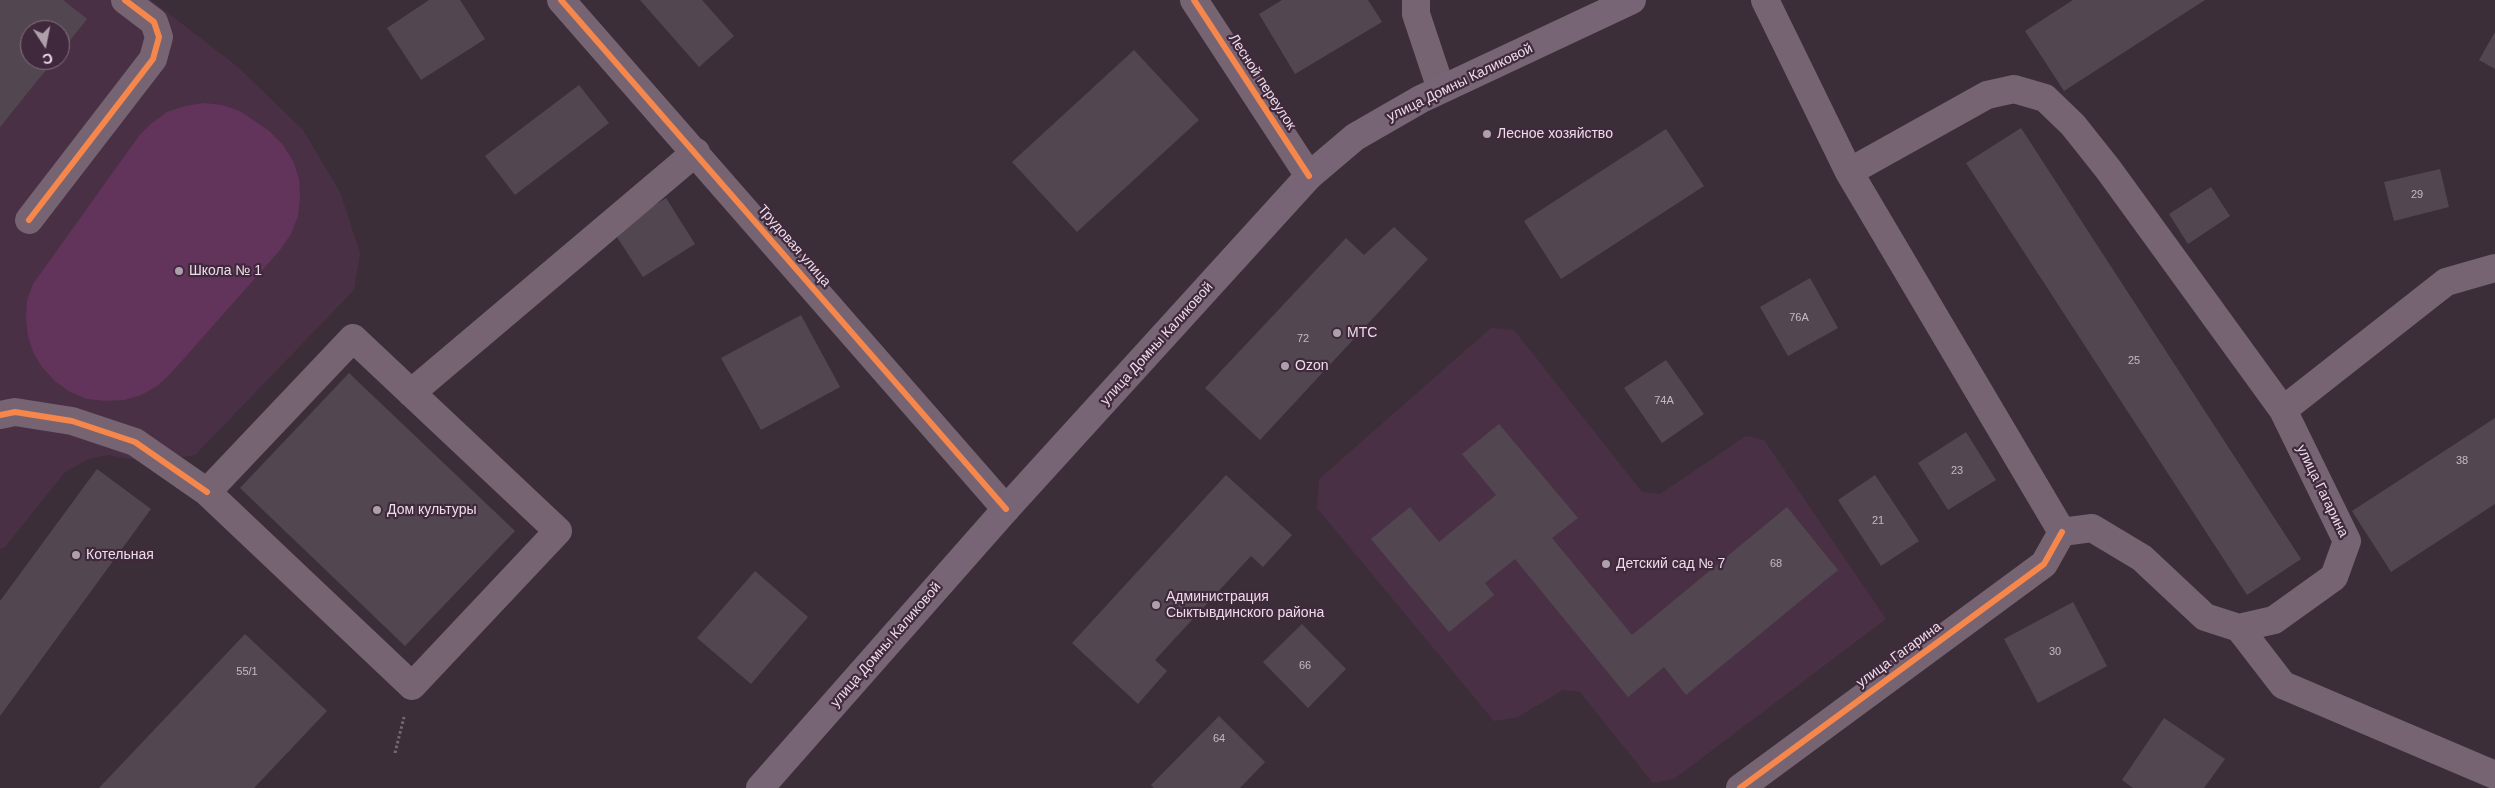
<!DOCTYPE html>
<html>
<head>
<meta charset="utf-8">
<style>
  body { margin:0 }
  #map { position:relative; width:2495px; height:788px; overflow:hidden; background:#3b2e38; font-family:Arial,sans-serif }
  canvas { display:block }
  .north { position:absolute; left:20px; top:20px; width:50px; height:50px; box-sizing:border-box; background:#40293c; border:1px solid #857181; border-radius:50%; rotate:169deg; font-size:14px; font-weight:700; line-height:20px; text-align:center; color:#ecdde8 }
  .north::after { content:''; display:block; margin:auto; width:18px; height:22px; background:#aea0aa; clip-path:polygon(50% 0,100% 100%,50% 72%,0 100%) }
</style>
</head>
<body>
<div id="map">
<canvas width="2495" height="788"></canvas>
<div class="north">С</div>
</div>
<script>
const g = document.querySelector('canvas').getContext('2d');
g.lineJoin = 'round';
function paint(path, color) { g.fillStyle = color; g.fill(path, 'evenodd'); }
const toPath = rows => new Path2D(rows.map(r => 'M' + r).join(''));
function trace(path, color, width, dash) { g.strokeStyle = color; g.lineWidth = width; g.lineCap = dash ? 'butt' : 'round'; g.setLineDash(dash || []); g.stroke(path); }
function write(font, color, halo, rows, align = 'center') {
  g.font = font + ' Arial,sans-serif'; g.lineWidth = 4.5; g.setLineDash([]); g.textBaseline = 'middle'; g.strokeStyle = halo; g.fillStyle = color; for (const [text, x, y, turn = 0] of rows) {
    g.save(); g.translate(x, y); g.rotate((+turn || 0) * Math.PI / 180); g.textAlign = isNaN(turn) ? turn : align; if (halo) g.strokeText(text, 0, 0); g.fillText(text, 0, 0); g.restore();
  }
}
paint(toPath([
  [0,0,151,0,238,67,303,130,340,192,360,253,354,290,195,455,150,462,108,455,89,459,65,472,5,547,0,549],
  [30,30,60,30,60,60,30,60],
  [1491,328,1514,330,1642,492,1660,494,1746,436,1764,440,1886,619,1674,779,1653,783,1580,692,1563,690,1518,717,1494,721,1317,508,1319,479]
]), '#4a3045');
paint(toPath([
  [204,103,222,105,240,111,269,131,283,145,293,161,299,179,300,198,298,216,291,234,280,250,171,373,157,386,141,395,124,400,105,401,87,399,70,392,55,381,42,367,33,352,28,336,26,318,27,301,33,284,139,136,152,123,167,112,185,106]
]), '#62345b');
paint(toPath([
  [0,0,63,0,87,19,60,53,60,30,30,30,30,60,54,60,0,127],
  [429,0,460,0,485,39,421,80,387,28],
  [640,0,702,0,734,36,699,67],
  [1282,0,1368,0,1382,22,1295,74,1259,14],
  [2073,0,2205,0,2064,91,2025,31],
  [2495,32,2495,69,2479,60],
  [1134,50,1199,120,1077,232,1012,162],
  [579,85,609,123,515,195,485,156],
  [2021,128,2301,559,2247,595,1966,163],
  [1666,129,1704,186,1561,279,1524,221],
  [2440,169,2449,207,2394,221,2384,182],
  [2211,187,2230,216,2188,244,2169,214],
  [666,198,695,244,643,277,613,231],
  [1394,227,1428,259,1260,440,1205,388,1346,238,1364,255],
  [1810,278,1838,328,1788,356,1760,307],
  [801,315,840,387,761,430,721,358],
  [1666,360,1704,414,1662,443,1624,388],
  [349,373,515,531,405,646,240,488],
  [2495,418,2495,504,2391,572,2352,511],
  [1499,424,1578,518,1552,538,1632,635,1787,507,1838,570,1686,695,1664,667,1628,697,1515,559,1485,583,1494,595,1449,632,1371,539,1410,507,1439,542,1496,495,1462,454],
  [1966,432,1996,480,1948,510,1918,463],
  [97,469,151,509,0,716,0,601],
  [1226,475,1292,535,1263,567,1251,556,1155,660,1167,671,1138,704,1072,643],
  [1875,475,1919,541,1881,566,1838,500],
  [755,571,808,617,751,684,697,638],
  [2073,602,2107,666,2038,703,2004,639],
  [1302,624,1346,669,1308,708,1263,662],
  [245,634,327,711,254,788,99,788],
  [1219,716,1265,762,1240,788,1154,788,1151,785],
  [2164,718,2225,759,2204,788,2133,788,2122,780]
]), '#524750');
trace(toPath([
  [395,753,404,717]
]), '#766873', 3, [2.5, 2.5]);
trace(toPath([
  [561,0,1006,509],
  [1194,0,1309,176],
  [1416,0,1416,14,1441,89],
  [1765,0,1849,172,2062,532],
  [1849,172,1987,95,2014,89,2045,98,2073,125,2108,169,2283,410,2347,541,2334,577,2274,620,2239,628,2205,617,2142,558,2092,528,2062,532],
  [29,220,153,59,159,37,154,22,125,0],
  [353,338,558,531,412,686,207,492,353,338],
  [411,393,696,152],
  [2283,410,2446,282,2495,268],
  [0,415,15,412,72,421,135,442,207,492],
  [2239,628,2283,685,2495,775],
  [1740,788,2044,564,2062,532]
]), '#766472', 28);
trace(toPath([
  [760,788,1006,509,1309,176,1355,137,1421,99,1632,0]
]), '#776474', 28);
trace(toPath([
  [561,0,1006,509],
  [1194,0,1309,176],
  [29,220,153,59,159,37,154,22,125,0],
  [0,415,15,412,72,421,135,442,207,492],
  [1740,788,2044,564,2062,532]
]), '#f5874c', 6);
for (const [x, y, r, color] of [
  [1487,134,5,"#aea0aa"],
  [179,271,5,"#aea0aa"],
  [1337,333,5,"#aea0aa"],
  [1285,366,5,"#aea0aa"],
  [377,510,5,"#aea0aa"],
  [76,555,5,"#aea0aa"],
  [1606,564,5,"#aea0aa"],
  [1156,605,5,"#aea0aa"]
]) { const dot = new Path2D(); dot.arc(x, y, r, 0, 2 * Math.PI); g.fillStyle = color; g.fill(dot); trace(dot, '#40293c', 2); }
write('11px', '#c6b8c2', null, [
  ["29",2417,195],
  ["76А",1799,318],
  ["72",1303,339],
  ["25",2134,361],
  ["74А",1664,401],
  ["38",2462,461],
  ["23",1957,471],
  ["21",1878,521],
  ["68",1776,564],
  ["30",2055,652],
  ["66",1305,666],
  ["55/1",247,672],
  ["64",1219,739]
]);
write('14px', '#ecdde8', '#40293c', [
  ["Лесной переулок",1262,82,57],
  ["улица Домны Каликовой",1460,83,-26],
  ["Трудовая улица",794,246,49],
  ["улица Домны Каликовой",1157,344,-48],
  ["улица Гагарина",2322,491,64],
  ["улица Домны Каликовой",886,645,-49],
  ["улица Гагарина",1899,655,-36]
]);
write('14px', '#ecdde8', '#40293c', [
  ["Лесное хозяйство",1497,134],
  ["Школа № 1",189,271],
  ["МТС",1347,333],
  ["Ozon",1295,366],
  ["Дом культуры",387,510],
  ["Котельная",86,555],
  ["Детский сад № 7",1616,564],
  ["Администрация",1166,597],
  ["Сыктывдинского района",1166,613]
], 'left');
</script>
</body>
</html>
